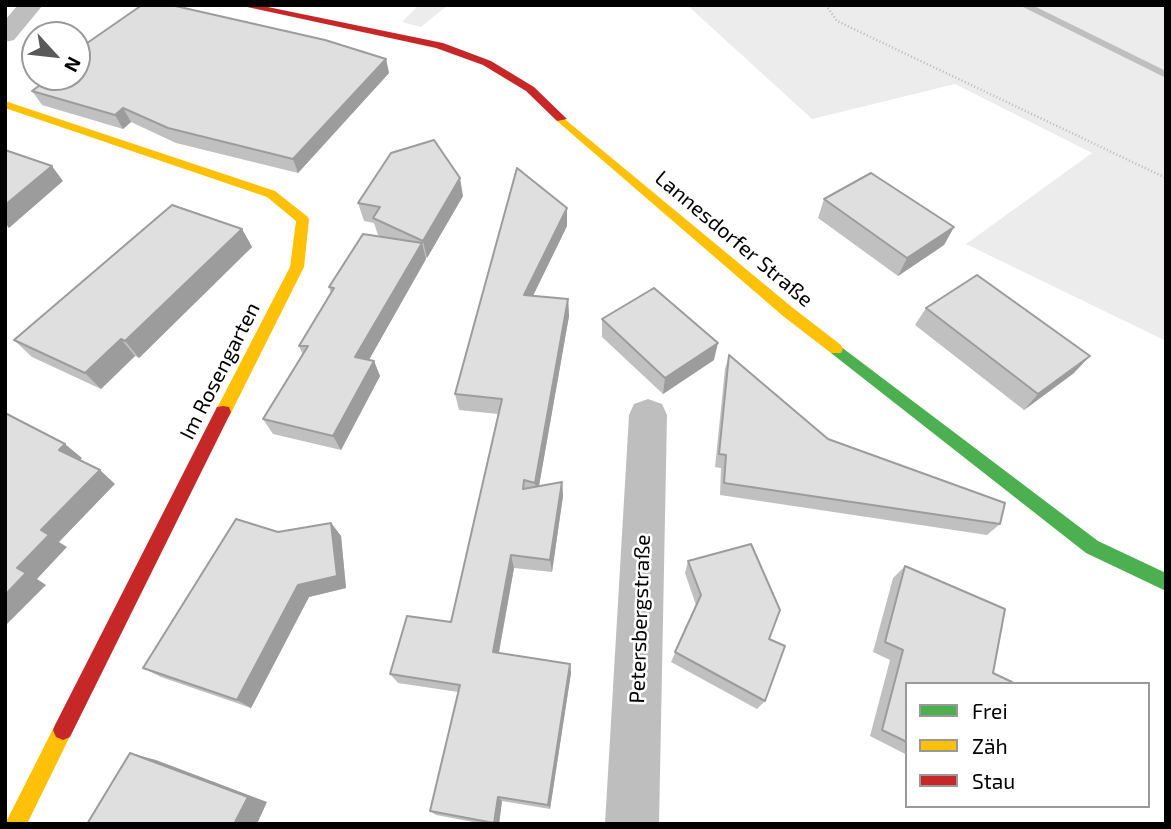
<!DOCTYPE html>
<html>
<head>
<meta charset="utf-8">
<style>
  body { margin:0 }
  #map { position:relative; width:1171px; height:829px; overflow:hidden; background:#fff; font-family:"Exo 2",sans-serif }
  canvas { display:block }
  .frame { position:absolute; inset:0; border:7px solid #000; pointer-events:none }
  .legend { position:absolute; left:905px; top:682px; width:245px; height:126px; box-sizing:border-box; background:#fff; border:2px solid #999; margin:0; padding:9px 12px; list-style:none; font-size:21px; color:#000 }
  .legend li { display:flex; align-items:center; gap:14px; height:35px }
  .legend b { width:35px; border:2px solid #999 }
  .north { position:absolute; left:21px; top:21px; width:70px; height:70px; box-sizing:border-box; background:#fff; border:2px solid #999; border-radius:50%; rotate:117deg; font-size:19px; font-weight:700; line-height:28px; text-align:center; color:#000 }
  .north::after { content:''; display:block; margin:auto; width:24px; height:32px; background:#595959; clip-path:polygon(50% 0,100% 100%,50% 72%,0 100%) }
</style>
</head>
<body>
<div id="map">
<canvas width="1171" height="829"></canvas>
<div class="frame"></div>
<ul class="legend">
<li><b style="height:9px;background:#4caf50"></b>Frei</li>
<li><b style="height:9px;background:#ffc107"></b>Zäh</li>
<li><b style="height:9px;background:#c62828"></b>Stau</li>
</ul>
<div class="north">N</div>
</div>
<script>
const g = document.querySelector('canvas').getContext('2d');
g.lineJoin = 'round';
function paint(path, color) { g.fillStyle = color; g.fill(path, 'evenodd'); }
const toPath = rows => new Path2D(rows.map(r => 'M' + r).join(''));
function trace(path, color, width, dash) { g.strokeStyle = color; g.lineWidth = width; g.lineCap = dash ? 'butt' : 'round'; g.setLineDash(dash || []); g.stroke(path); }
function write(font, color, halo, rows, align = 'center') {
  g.font = font + ' "Exo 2",sans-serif'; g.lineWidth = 5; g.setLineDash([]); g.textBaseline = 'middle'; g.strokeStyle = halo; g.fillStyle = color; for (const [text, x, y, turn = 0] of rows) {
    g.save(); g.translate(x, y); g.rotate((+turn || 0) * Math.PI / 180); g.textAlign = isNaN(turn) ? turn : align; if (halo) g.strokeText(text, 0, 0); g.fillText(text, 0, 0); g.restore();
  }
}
paint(toPath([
  [419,5,448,5,421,27,402,22],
  [687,5,1166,5,1166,341,966,244,1092,153,955,84,812,119]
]), '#ececec');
paint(toPath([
  [1019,5,1032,5,1166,71,1166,78,1019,5]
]), '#bfbfbf');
trace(toPath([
  [826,5,837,21,1166,178]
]), '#b9b9b9', 2.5, [1, 2.5]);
paint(toPath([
  [18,5,43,5,14,40,5,42,5,20,18,5],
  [648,399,662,404,667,415,659,824,605,824,629,415,634,404,648,399]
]), '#bebebe');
paint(toPath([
  [836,343,1098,541,1166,573,1166,591,1086,553,831,353,829,349,836,343]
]), '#4caf50');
paint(toPath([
  [5,101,275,191,308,217,309,220,304,267,229,417,223,418,217,417,215,412,290,267,296,221,267,197,5,108,5,101],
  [561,116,793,308,841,345,843,349,841,353,831,353,783,316,557,121,557,117,561,116],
  [63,720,70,723,73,730,27,824,5,824,56,723,63,720]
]), '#ffc107');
paint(toPath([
  [238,5,258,5,443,43,491,61,534,87,567,119,557,121,526,91,483,65,436,48,238,5],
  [223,406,229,407,231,412,70,737,63,740,56,737,53,730,56,723,217,407,223,406]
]), '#c62828');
paint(toPath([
  [386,59,389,73,298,173,176,143,131,122,123,129,42,105,32,91,46,81,43,77,77,77],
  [463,196,427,258,426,257,426,259,369,360,374,361,380,376,341,450,273,434,263,419,303,355,299,346,331,293,329,287,381,237,378,235,374,223,364,221,358,203],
  [824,199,954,227,944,245,898,276,818,218],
  [567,226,533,296,568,299,569,316,539,486,562,482,563,496,552,572,514,568,499,653,570,664,571,673,550,809,502,801,499,824,484,824,436,815,430,811,458,692,398,683,390,674,451,622,498,414,459,410,455,394],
  [242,229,252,247,139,358,135,356,101,389,32,357,14,340],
  [926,308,1074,373,1024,410,915,325],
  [602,319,714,360,663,394,602,337],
  [729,355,828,439,1000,524,987,535,720,495,721,468,715,467,725,369],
  [331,523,341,536,346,588,309,597,251,708,161,677,143,668,278,532],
  [688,561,769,639,765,701,757,709,671,662,696,605,685,573],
  [905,566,993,673,907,684,907,755,870,736,890,660,873,652,893,578]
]), '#c0c0c0');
paint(toPath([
  [386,59,389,73,298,173,293,159],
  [123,108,131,122,123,129,115,115],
  [52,166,63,181,9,228,5,223,5,205],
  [460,178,463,196,427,258,423,241],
  [567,208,567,226,525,312,524,295],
  [954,227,944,245,898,276,907,258],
  [242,229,252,247,139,358,125,341],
  [422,243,426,259,362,372,355,357],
  [568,299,569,316,537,497,535,483],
  [121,339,135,356,101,389,85,373],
  [718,343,714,360,663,394,665,378],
  [1090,356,1074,373,1024,410,1038,394],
  [374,361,380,376,341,450,333,436],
  [65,444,82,458,76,464,59,450],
  [100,470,115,484,59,542,67,547,37,579,46,585,7,624,5,623,5,595,17,568,41,530],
  [562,482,563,496,552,572,550,560],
  [331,523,341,536,346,588,309,597,251,708,237,700],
  [511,555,514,568,497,662,493,652],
  [570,664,571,673,550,809,548,805],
  [130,753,156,760,267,802,257,824,234,824],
  [498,797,502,801,499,824,495,824]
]), '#9c9c9c');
const building = toPath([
  [142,5,171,5,325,40,386,59,293,159,168,128,123,108,115,115,32,91,51,77,77,77,77,50,142,5],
  [434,140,460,178,423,241,373,218,380,207,358,203,391,153,434,140],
  [5,150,52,166,5,205,5,150],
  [517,168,567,208,524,295,568,299,535,483,524,480,523,489,562,482,550,560,511,555,493,652,570,664,548,805,498,797,494,823,430,811,460,685,390,674,407,616,451,622,502,399,455,394,517,168],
  [871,173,954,227,907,258,824,199,871,173],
  [172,205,242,229,125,341,121,339,85,373,14,340,172,205],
  [363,234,422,243,355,357,374,361,333,436,263,419,308,346,299,346,334,288,329,287,363,234],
  [977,275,1090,356,1038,394,926,308,977,275],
  [654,288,718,343,665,378,602,319,654,288],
  [729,355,828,439,1005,503,1000,524,724,483,726,455,719,454,729,355],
  [5,413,65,444,59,450,100,470,41,530,49,535,17,568,26,573,5,595,5,413],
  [236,519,278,532,331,523,337,576,298,585,237,700,143,668,236,519],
  [751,544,780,610,769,639,785,646,765,701,675,652,701,595,688,561,751,544],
  [905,566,1005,609,993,673,1012,682,1011,684,907,684,907,742,882,730,903,650,885,642,905,566],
  [130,753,248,797,234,824,87,824,130,753]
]);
paint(building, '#dfdfdf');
trace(building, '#9c9c9c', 2);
write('21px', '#000', '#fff', [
  ["Lannesdorfer Straße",734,239,40],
  ["Im Rosengarten",220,371,-63],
  ["Petersbergstraße",640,619,-88]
]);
</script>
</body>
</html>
